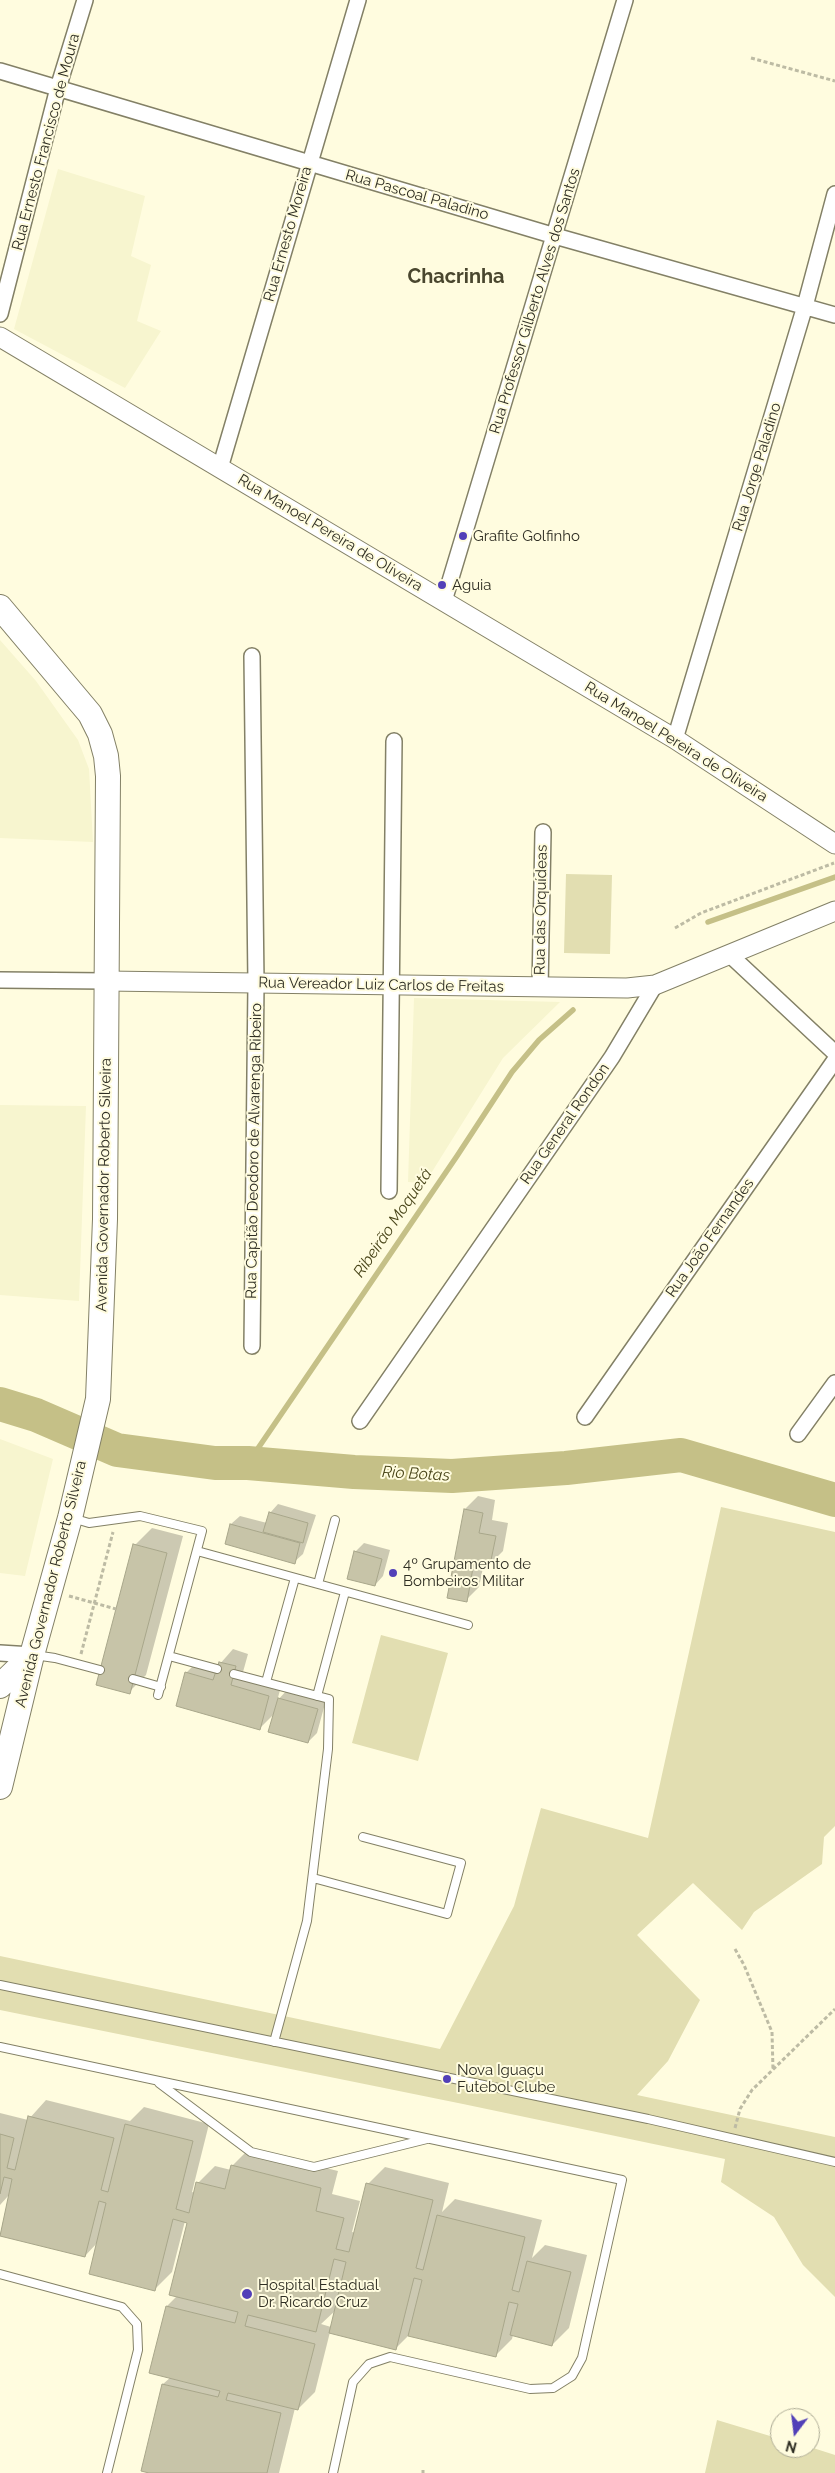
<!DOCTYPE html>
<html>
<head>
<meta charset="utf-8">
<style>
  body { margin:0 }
  #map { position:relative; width:835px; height:2473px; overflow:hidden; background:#fffcdf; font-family:Raleway,sans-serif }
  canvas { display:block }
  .north { position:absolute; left:770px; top:2408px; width:50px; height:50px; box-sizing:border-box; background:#fffcdf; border:1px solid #acaa94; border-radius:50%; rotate:195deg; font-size:14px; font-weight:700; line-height:20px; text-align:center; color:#2f2e23 }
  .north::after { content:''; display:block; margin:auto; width:18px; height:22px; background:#5240b8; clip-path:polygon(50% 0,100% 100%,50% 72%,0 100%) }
</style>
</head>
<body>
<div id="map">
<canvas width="835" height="2473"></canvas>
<div class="north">N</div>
</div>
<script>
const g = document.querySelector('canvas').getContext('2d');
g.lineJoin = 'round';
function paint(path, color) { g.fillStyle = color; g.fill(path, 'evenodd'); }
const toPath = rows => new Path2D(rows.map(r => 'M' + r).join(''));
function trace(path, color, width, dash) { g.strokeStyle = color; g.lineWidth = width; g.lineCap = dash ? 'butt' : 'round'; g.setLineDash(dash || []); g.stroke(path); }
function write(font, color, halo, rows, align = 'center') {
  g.font = font + ' Raleway,sans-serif'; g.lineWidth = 4; g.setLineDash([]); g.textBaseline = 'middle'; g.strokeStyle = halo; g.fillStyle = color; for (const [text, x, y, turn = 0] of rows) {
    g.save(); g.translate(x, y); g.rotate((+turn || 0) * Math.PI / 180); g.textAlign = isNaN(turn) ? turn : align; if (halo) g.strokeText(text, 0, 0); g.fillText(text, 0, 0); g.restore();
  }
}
paint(toPath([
  [58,169,145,196,131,256,151,265,137,321,161,331,125,388,14,329],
  [0,640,36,681,78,740,89,769,93,842,0,838],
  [414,998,560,1002,503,1058,425,1183,408,1182],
  [0,1105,86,1106,79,1301,0,1295],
  [0,1439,53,1459,25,1576,0,1573]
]), '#f7f5cf');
paint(toPath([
  [566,874,612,875,610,954,564,953],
  [721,1507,835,1532,835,1826,824,1837,822,1864,754,1912,742,1930,693,1883,637,1935,700,2000,668,2061,637,2095,835,2137,835,2297,803,2265,774,2217,721,2182,725,2159,463,2104,0,2010,0,1956,440,2049,514,1906,541,1808,648,1838],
  [381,1635,448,1653,418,1761,352,1743],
  [717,2420,780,2439,780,2448,810,2447,835,2455,835,2473,705,2473]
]), '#e2deb1');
paint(toPath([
  [478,1496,495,1500,492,1520,508,1523,503,1551,490,1564,484,1563,479,1587,466,1600,465,1509],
  [278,1504,316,1515,303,1554,294,1562,231,1524,240,1516,267,1523,270,1513],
  [152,1528,183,1536,146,1675,129,1692,135,1545],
  [364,1543,390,1550,383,1576,375,1585,355,1552],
  [233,1649,248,1654,243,1672,282,1683,277,1701,287,1690,326,1700,317,1733,308,1742,275,1713,260,1728,186,1673,199,1660,219,1665],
  [46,2100,130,2121,144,2107,209,2124,192,2192,195,2193,198,2183,215,2166,231,2170,232,2166,249,2149,338,2171,332,2194,360,2201,352,2232,356,2233,368,2184,385,2167,449,2183,442,2212,455,2199,542,2220,532,2258,545,2245,587,2255,569,2328,552,2345,513,2335,512,2339,495,2356,409,2335,396,2348,330,2332,315,2392,298,2409,295,2408,279,2473,154,2473,142,2470,163,2384,171,2377,150,2372,167,2306,177,2296,188,2222,185,2221,172,2272,155,2289,97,2243,85,2256,0,2235,9,2195,0,2205,0,2113,28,2120],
  [336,2310,331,2327,321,2324]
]), '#0003');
trace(toPath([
  [708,922,835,877],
  [248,1463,457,1156,512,1072,539,1040,573,1010]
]), '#c5c087', 5.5);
trace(toPath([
  [0,1404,36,1415,117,1450,215,1463,248,1463,354,1472,452,1476,566,1468,681,1455,835,1500]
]), '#c5c087', 34);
const building = toPath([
  [464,1509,483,1513,479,1533,496,1536,490,1565,474,1562,467,1602,447,1598,464,1509],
  [269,1512,308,1523,303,1543,263,1532,269,1512],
  [230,1524,300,1543,295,1564,225,1544,230,1524],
  [133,1544,167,1553,130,1694,96,1685,133,1544],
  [354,1551,382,1559,375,1586,347,1579,354,1551],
  [219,1662,236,1666,231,1685,269,1696,260,1730,176,1706,185,1672,213,1680,219,1662],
  [278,1698,318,1709,308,1743,268,1732,278,1698],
  [28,2116,114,2138,101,2190,108,2192,125,2124,193,2141,176,2209,189,2213,196,2182,225,2189,231,2165,321,2188,316,2211,344,2218,336,2249,349,2252,366,2183,433,2200,416,2268,423,2270,437,2215,525,2237,512,2290,519,2292,527,2261,571,2272,552,2346,510,2335,518,2304,509,2302,496,2357,408,2336,422,2280,414,2278,396,2350,329,2333,346,2262,334,2259,316,2332,248,2315,245,2326,315,2344,298,2410,228,2393,226,2400,281,2413,267,2473,149,2473,141,2471,162,2384,218,2397,220,2391,149,2373,166,2306,235,2323,238,2312,169,2295,187,2223,173,2219,155,2291,89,2274,106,2203,99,2201,85,2257,0,2236,12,2179,4,2177,0,2194,0,2134,14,2138,7,2168,15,2170,28,2116]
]);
paint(building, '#c7c4a8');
trace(building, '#a8a68a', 1);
const service = toPath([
  [72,1518,89,1523,140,1516,202,1531,158,1695],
  [197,1551,468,1625],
  [318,1584,335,1520],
  [34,1655,55,1658,100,1670],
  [169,1656,217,1669],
  [234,1674,329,1699,328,1749,307,1921,274,2042],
  [133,1679,161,1687],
  [266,1682,295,1578],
  [317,1696,345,1592],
  [313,1878,447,1914,461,1863,363,1837],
  [0,1985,648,2119,835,2162],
  [0,2047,622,2180,582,2358,572,2376,553,2388,530,2389,390,2357,369,2364,353,2382,333,2473],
  [159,2083,251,2152,314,2167,427,2139],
  [0,2274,122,2307,137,2324,138,2350,107,2473]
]);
const minor = toPath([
  [0,71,555,236,835,315],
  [0,314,58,88,85,0],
  [220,468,358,0],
  [444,601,625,0],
  [252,656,256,983,252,1346],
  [675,739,805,306,835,194],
  [729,954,835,1053],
  [0,980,106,981],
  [540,988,543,832],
  [389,1191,394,741],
  [585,1417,835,1060],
  [360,1421,612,1057,655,985],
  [798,1434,835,1383],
  [0,1653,32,1655]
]);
const tertiary = toPath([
  [0,337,675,739,835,844],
  [106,981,627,988,655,985,835,911]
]);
const primary = toPath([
  [0,607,90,714,100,734,106,756,108,776,105,1219,98,1399,70,1518,32,1655,0,1787],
  [0,1686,32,1655]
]);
trace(service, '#838066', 10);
trace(minor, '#838066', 18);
trace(tertiary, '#838066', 21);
trace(primary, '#838066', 26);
trace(toPath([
  [751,58,835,81],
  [675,928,701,913,834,863],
  [69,1596,116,1609],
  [81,1654,113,1532],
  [735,1949,744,1965,772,2032,773,2070],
  [735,2128,740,2109,752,2090,835,2009],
  [423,2470,423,2473]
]), '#bdbba4', 3, [4, 2.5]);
trace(service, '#fff', 8);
trace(minor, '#fff', 15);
trace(tertiary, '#fff', 19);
trace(primary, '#fff', 24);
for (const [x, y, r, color] of [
  [463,536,5,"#5240b8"],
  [442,585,5,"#5240b8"],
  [393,1573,5,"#5240b8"],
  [447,2079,5,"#5240b8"],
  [247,2294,6,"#5240b8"]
]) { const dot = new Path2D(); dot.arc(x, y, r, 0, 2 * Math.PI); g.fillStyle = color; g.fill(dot); trace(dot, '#fffcdf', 2); }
write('15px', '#2f2e23', '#fffcdf', [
  ["Rua Ernesto Francisco de Moura",46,142,-75],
  ["Rua Pascoal Paladino",417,195,16],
  ["Rua Ernesto Moreira",288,234,-74],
  ["Rua Professor Gilberto Alves dos Santos",535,301,-73],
  ["Rua Jorge Paladino",757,467,-73],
  ["Rua Manoel Pereira de Oliveira",330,533,31],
  ["Rua Manoel Pereira de Oliveira",676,742,32],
  ["Rua das Orquídeas",541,910,-89],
  ["Rua Vereador Luiz Carlos de Freitas",381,985,1],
  ["Rua General Rondon",565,1124,-55],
  ["Rua Capitão Deodoro de Alvarenga Ribeiro",254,1151,-89],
  ["Avenida Governador Roberto Silveira",104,1185,-89],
  ["Rua João Fernandes",710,1238,-55],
  ["Avenida Governador Roberto Silveira",51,1584,-76]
]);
write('15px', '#2f2e23', '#fffcdf', [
  ["Grafite Golfinho",473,536],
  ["Aguia",452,585],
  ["4º Grupamento de",403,1564],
  ["Bombeiros Militar",403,1581],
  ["Nova Iguaçu",457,2070],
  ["Futebol Clube",457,2087],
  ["Hospital Estadual",258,2285],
  ["Dr. Ricardo Cruz",258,2302]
], 'left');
write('italic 16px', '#494519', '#fffcdf', [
  ["Ribeirão Moquetá",393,1223,-56],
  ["Rio Botas",416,1474,3]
]);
write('bold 20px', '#49462e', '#fffcdf', [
  ["Chacrinha",456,277]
]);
</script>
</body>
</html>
